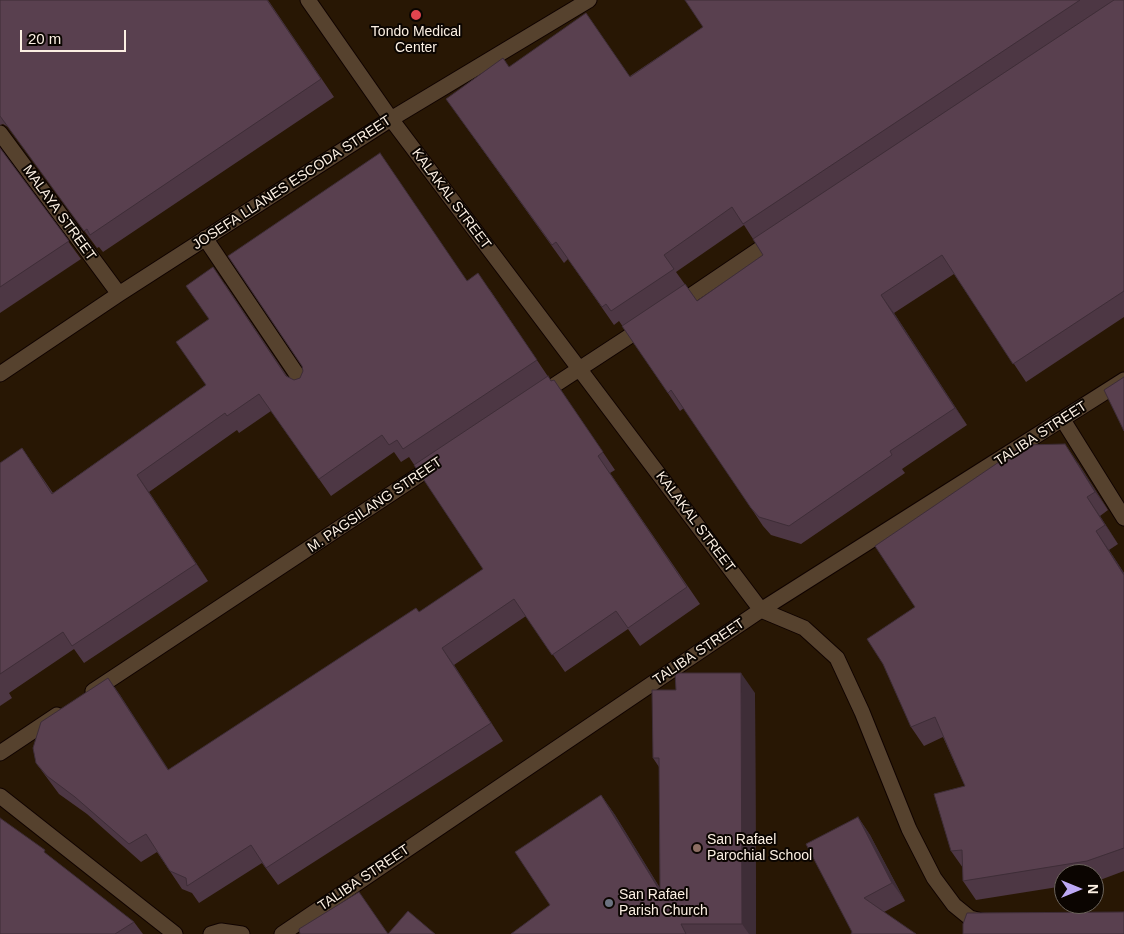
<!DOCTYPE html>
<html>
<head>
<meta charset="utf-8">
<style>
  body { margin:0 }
  #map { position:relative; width:1124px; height:934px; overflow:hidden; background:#281704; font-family:Arial,sans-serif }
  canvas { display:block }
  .north { position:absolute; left:1054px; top:864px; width:50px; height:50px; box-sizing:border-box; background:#0b0501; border:1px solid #6b635b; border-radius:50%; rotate:90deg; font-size:14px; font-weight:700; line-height:20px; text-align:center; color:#fcf0e3 }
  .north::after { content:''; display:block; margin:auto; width:18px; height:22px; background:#bda9f5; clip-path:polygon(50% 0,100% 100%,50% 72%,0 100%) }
  .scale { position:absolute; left:20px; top:30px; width:106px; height:22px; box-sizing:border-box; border:2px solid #fcf0e3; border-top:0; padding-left:6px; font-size:15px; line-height:18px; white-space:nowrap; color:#fcf0e3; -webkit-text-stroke:4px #0b0501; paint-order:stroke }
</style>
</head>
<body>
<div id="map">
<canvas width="1124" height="934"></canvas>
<div class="north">N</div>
<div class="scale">20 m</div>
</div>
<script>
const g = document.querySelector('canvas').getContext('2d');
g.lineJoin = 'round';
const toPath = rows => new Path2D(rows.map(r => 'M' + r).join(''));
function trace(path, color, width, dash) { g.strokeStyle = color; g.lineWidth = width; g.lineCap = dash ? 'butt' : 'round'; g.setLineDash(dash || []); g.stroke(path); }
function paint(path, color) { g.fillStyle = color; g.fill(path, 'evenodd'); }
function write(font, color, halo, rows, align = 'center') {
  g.font = font + ' Arial,sans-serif'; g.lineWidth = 4; g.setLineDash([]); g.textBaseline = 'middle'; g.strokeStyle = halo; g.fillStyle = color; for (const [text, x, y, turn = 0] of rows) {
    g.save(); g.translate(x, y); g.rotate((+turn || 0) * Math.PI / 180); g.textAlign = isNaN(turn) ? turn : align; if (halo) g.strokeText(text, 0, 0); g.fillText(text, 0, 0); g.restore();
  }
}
const minor = toPath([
  [308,0,391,119,761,610,804,628,837,658,862,712,909,829,934,878,954,905,970,918,985,922],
  [0,133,119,294],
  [205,238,306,388],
  [677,305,776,238],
  [0,374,119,294,391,119,589,0],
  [541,394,645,326],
  [1063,420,1124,518],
  [93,691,436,464],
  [0,753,57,715],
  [0,796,175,934],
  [211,934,221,931,242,934],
  [282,934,761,610,1124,380]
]);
trace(minor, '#100300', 17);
trace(minor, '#56422e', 15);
paint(toPath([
  [0,0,268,0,334,97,103,252,99,247,97,248,8,127,3,124,0,125],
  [685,0,1124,0,1124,317,1026,382,954,274,894,313,967,425,902,469,905,473,801,544,771,535,763,526,684,408,680,411,619,321,614,325,568,259,564,263,459,117,509,67,630,76,703,27],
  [744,225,753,239,763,255,697,301,676,272],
  [0,148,81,259,0,313],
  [467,280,490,290,551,381,554,380,615,470,610,473,700,604,640,646,628,629,565,672,526,616,454,665,503,741,278,885,262,863,199,903,192,893,182,889,157,852,141,862,87,814,59,794,36,763,108,678,120,695,168,770,420,612,483,569,409,457,401,462,394,452,331,496,271,411,239,433,237,430,149,492,208,581,84,663,74,649,9,693,12,698,0,706,0,463,22,448,53,493,206,385,209,319,225,284,287,376,294,380,300,378],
  [1078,463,1108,510,1100,516,1118,544,1109,550,1124,573,1124,871,1100,880,1094,881,1094,874,1064,874,1064,886,976,900,963,881,963,868,951,851,965,786,943,737,924,746,911,727,915,607],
  [676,690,755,693,756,934,511,934,550,905,601,795,615,815,660,888,659,767,653,758],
  [858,817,870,835,905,901,884,912,852,932],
  [50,857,134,922,143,934,0,934]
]), '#4d3744');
paint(toPath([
  [881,295,894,313,967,425,955,408],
  [1065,444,1078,463,1108,510,1095,492],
  [137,475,149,492,208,581,196,564],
  [1087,497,1100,516,1118,544,1105,525],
  [1096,531,1109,550,1124,573,1124,575],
  [442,648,454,665,503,741,491,723],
  [741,673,755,693,756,934,749,934,742,924],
  [108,678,120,695,180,787,168,770],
  [601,795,615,815,674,911,660,891],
  [858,817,870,835,905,901,892,883]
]), '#3e2d37');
const building = toPath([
  [0,0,267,0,321,79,90,235,87,229,84,231,0,116,0,0],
  [685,0,1080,0,743,224,732,207,664,255,674,269,611,311,606,304,602,307,556,242,552,245,446,99,503,58,509,67,586,13,630,77,703,27,685,0],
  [1114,0,1124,0,1124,291,1013,364,942,255,881,295,955,408,890,451,892,455,789,526,759,517,751,508,671,390,668,393,622,326,685,284,697,301,763,255,753,239,1114,0],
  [0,148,69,241,0,287,0,148],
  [380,153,467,281,478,273,537,360,403,449,397,440,389,445,382,435,319,479,259,394,227,416,225,413,137,475,196,564,72,646,63,632,0,674,0,463,22,448,52,494,206,385,176,342,209,319,186,286,213,267,286,376,294,380,300,378,303,371,302,366,228,256,380,153],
  [548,376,551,381,554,380,603,452,598,456,687,587,628,628,616,611,552,655,514,599,442,648,491,723,266,868,251,845,187,886,186,878,170,871,146,834,129,844,75,797,47,776,36,763,33,748,41,722,108,678,168,770,416,608,419,612,483,569,414,465,548,376],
  [1124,377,1124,431,1104,390,1124,377],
  [1065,444,1095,492,1087,497,1105,525,1096,531,1124,575,1124,848,1087,861,963,881,962,850,951,851,934,794,965,786,935,717,911,727,883,664,867,639,915,607,875,546,1024,445,1065,444],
  [675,673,741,673,742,924,681,924,686,934,511,934,550,905,515,852,601,795,660,891,659,758,653,758,652,690,676,690,675,673],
  [858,817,892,883,864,898,916,934,851,934,852,932,806,844,858,817],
  [0,818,45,850,44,852,134,922,115,934,0,934,0,818],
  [359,892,388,934,408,911,435,934,300,934,299,929,359,892],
  [1124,912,1124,934,963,934,963,924,967,913,1124,912]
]);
paint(building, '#59404f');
trace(building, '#3e2d37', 1);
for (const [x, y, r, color] of [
  [416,15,6,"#e0444e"],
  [697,848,5,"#8d6e63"],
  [609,903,5,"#6b7280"]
]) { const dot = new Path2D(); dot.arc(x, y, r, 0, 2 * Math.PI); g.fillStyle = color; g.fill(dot); trace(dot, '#0b0501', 2); }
write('14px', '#fcf0e3', '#0b0501', [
  ["Tondo Medical",416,32,"center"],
  ["Center",416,48,"center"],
  ["San Rafael",707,840],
  ["Parochial School",707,856],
  ["San Rafael",619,895],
  ["Parish Church",619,911]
], 'left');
write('14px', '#fcf0e3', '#0b0501', [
  ["JOSEFA LLANES ESCODA STREET",292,183,-33],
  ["KALAKAL STREET",451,199,53],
  ["MALAYA STREET",59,213,54],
  ["TALIBA STREET",1041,434,-33],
  ["M. PAGSILANG STREET",375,505,-34],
  ["KALAKAL STREET",695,522,53],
  ["TALIBA STREET",699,652,-34],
  ["TALIBA STREET",364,878,-34]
]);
</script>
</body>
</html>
